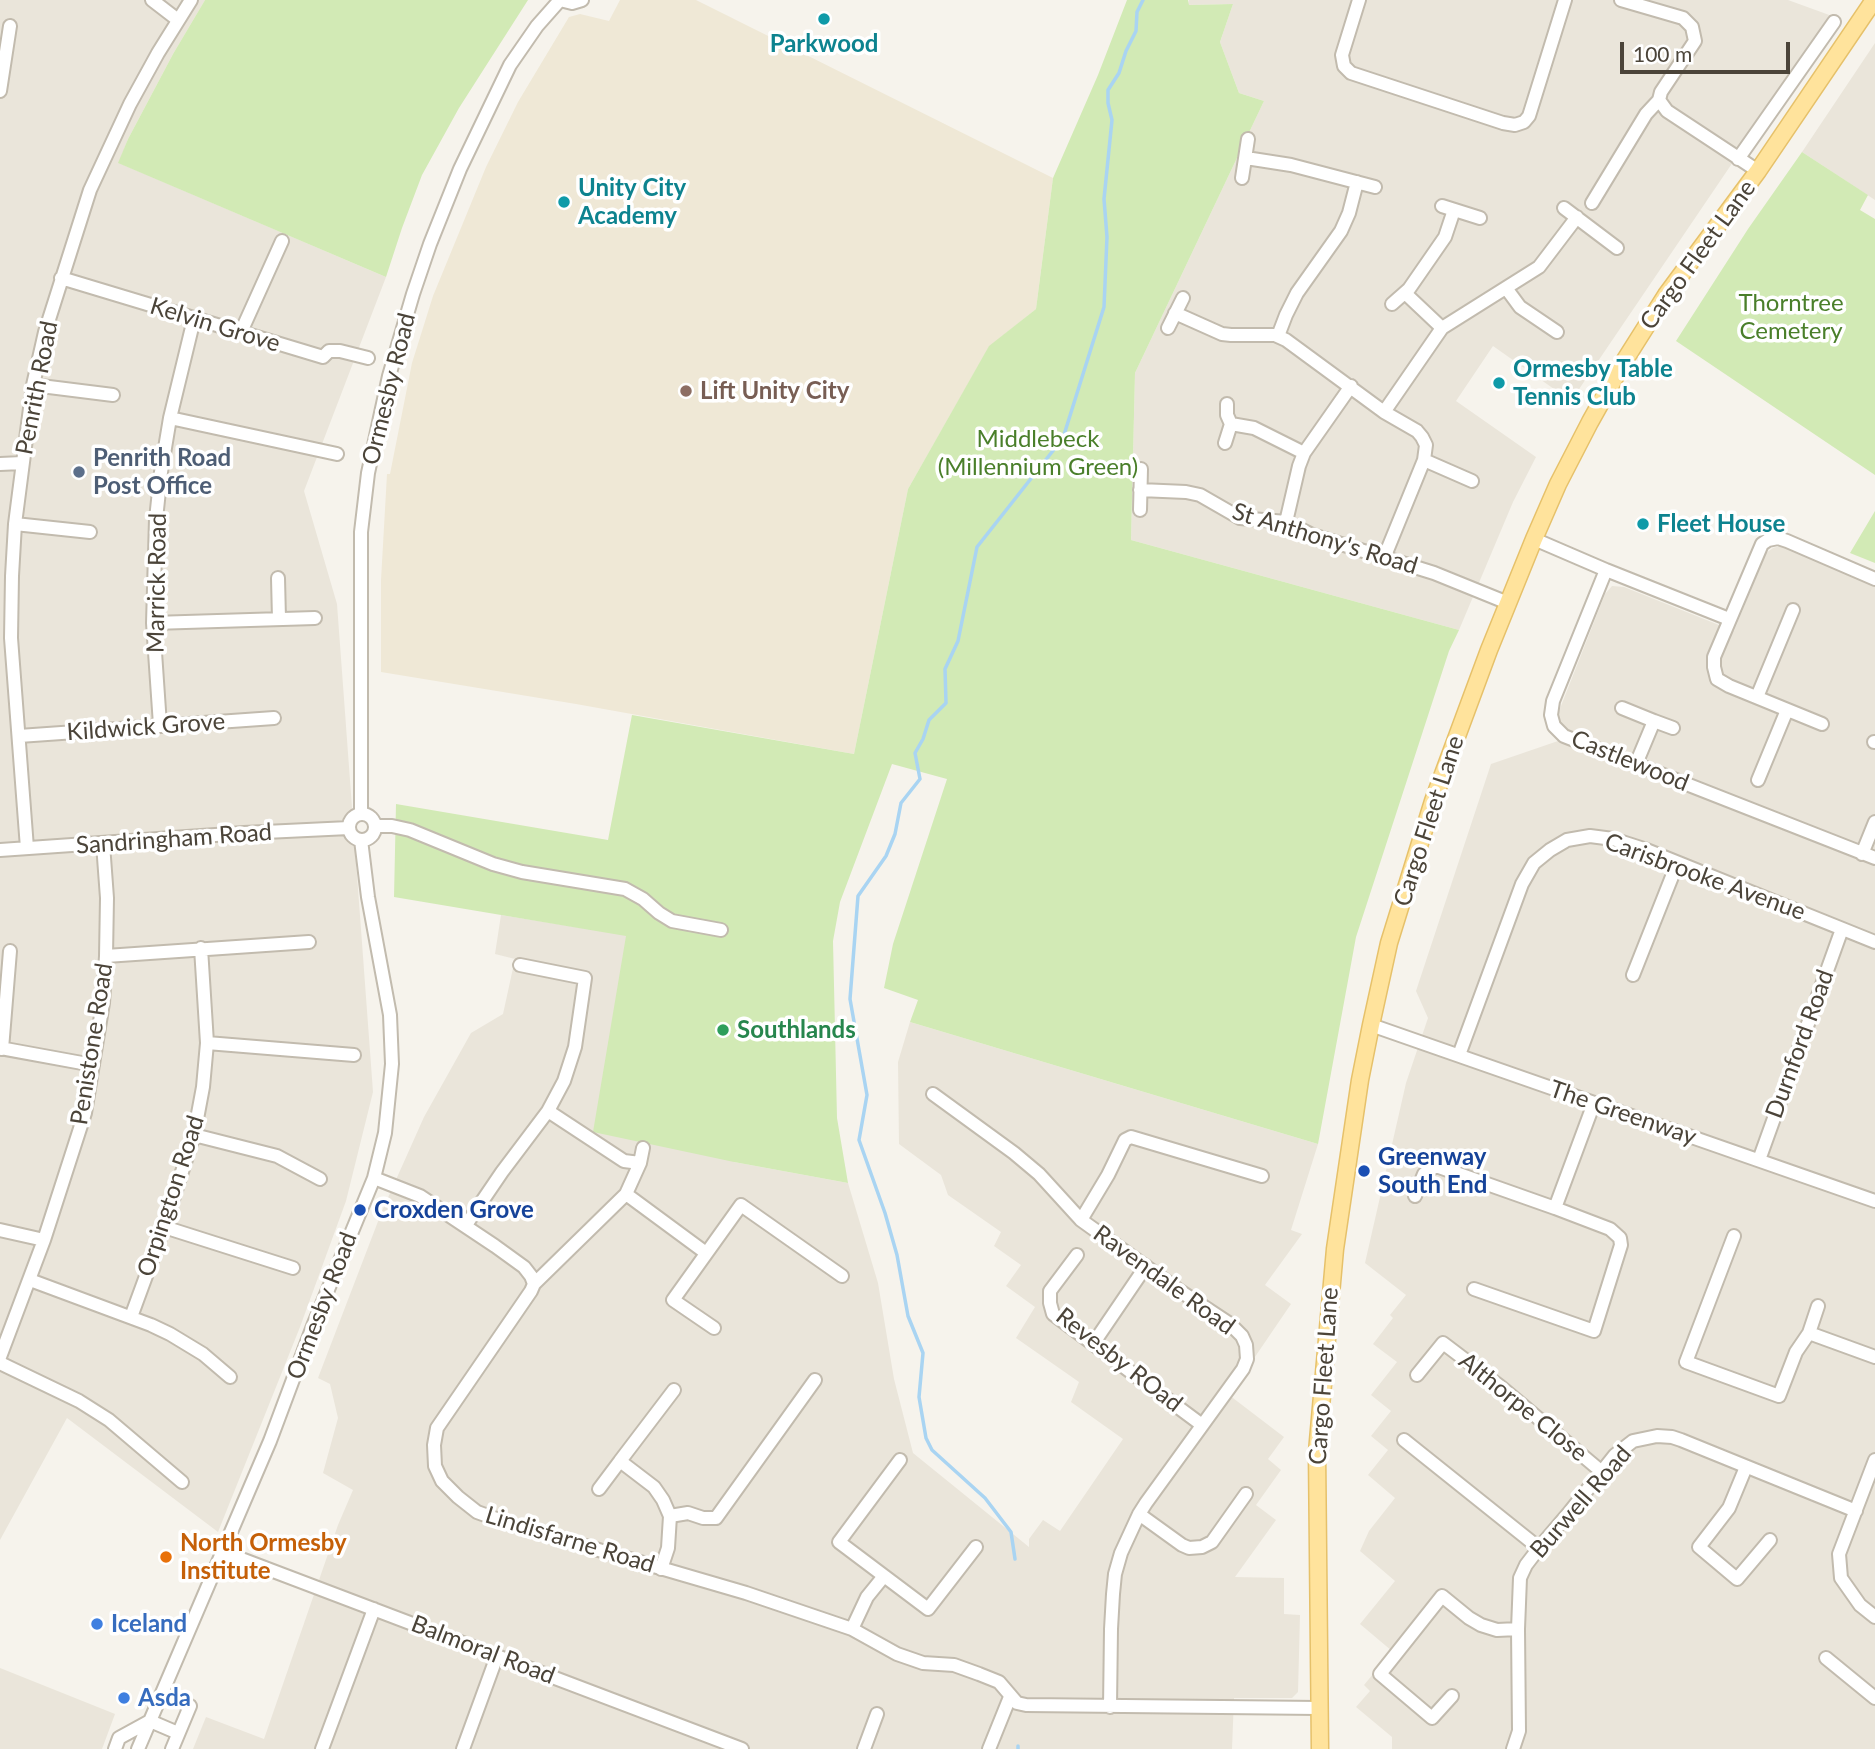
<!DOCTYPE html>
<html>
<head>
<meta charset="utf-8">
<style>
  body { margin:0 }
  #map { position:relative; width:1875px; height:1749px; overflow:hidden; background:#f6f3ec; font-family:Lato,sans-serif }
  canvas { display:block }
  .scale { position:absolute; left:1620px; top:42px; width:170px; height:32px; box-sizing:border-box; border:4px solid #4b4439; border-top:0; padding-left:9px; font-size:21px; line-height:24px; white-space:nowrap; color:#4b4439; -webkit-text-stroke:5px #fff; paint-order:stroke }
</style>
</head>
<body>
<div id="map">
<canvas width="1875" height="1749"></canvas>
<div class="scale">100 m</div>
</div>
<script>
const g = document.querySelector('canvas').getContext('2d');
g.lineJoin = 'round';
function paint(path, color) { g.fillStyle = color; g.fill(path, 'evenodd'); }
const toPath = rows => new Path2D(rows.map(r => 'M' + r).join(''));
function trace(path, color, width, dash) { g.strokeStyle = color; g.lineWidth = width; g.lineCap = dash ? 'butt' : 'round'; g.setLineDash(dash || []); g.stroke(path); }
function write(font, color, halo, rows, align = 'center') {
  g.font = font + ' Lato,sans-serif'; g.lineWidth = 7; g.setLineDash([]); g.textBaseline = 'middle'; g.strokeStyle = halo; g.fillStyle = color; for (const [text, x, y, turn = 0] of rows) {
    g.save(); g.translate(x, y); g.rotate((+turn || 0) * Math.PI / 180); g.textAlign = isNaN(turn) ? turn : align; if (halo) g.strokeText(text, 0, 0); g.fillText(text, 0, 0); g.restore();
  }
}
paint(toPath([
  [0,0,205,0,173,54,128,139,119,163,386,277,304,491,337,604,373,1092,346,1201,300,1327,218,1532,67,1418,0,1540],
  [1189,0,1788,0,1832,16,1571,401,1493,346,1456,401,1536,457,1513,502,1459,630,1131,540,1135,373,1264,101,1239,93,1220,42,1233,4,1188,5],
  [1875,43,1875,200,1802,152],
  [1780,546,1875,586,1875,1749,1392,1749,1392,1737,1356,1707,1370,1691,1364,1685,1392,1651,1360,1624,1395,1581,1360,1551,1369,1531,1395,1498,1368,1475,1388,1450,1371,1436,1391,1411,1371,1395,1397,1362,1373,1344,1393,1318,1390,1315,1406,1295,1365,1263,1406,1083,1428,1018,1416,991,1491,764,1558,741,1559,711,1605,594,1612,586,1624,587,1734,631,1766,553,1773,548],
  [501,915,626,935,734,1162,848,1183,878,1283,894,1379,913,1453,1029,1547,1029,1539,1043,1520,1060,1531,1123,1439,1071,1402,1079,1382,1016,1338,1035,1307,1006,1286,1021,1265,994,1246,1001,1232,948,1195,941,1175,899,1144,898,1062,910,1022,1318,1144,1291,1230,1302,1234,1265,1285,1291,1304,1229,1395,1284,1437,1268,1459,1281,1470,1256,1505,1276,1520,1235,1577,1284,1578,1284,1614,1300,1615,1298,1692,1292,1698,1234,1698,1232,1749,193,1749,206,1717,264,1739,338,1525,353,1490,323,1473,338,1418,330,1384,318,1378,382,1211,424,1117,471,1033,503,1014,515,959,495,954],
  [0,1668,115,1714,102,1749,0,1749]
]), '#eae5da');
paint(toPath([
  [620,0,696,0,1053,178,1036,309,989,347,908,489,854,754,576,704,381,672,381,580,387,474,390,474,412,363,433,296,486,167,518,102,569,17,580,14,609,21]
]), '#efe8d6');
paint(toPath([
  [205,0,528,0,459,108,422,175,402,228,386,277,118,163,128,139,173,54],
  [1127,0,1188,0,1189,5,1233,4,1220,42,1239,93,1264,101,1135,373,1131,540,1459,630,1449,651,1356,937,1318,1144,910,1022,918,1000,884,988,893,944,947,779,892,764,840,902,833,941,837,1118,848,1183,734,1162,593,1132,626,936,394,897,396,804,608,840,632,715,854,754,908,489,989,346,1036,309,1053,178,1098,75],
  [1802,152,1868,195,1860,210,1875,219,1875,475,1676,341,1748,229],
  [1875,511,1875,563,1850,553]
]), '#d2eab5');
trace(toPath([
  [1015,1559,1011,1532,985,1498,932,1450,926,1438,919,1397,923,1353,908,1316,897,1255,885,1213,859,1140,867,1095,850,999,858,896,886,856,895,834,901,803,920,779,915,753,923,739,929,720,946,703,945,669,958,641,977,547,1063,438,1104,307,1107,237,1104,199,1112,120,1108,103,1108,90,1119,73,1126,51,1136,31,1137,12,1143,0],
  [1018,1749,1018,1746]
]), '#a9d4f2', 3.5);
const minor = toPath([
  [152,0,178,20],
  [560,0,572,3,582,0],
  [1359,0,1342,55,1344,66,1351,73,1503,123,1515,125,1524,122,1529,116,1565,0],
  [0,91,10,26],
  [1659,100,1667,111,1758,171],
  [1246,158,1291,165,1375,187],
  [1738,159,1834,22],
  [1242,178,1248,139],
  [1592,203,1646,114,1659,100,1661,92,1695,41,1692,27,1683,18,1621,0],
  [1442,206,1480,218],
  [1564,208,1617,248],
  [61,278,323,357,329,351,340,351,368,358],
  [1506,288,1520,307,1557,332],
  [1406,294,1442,328],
  [1392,304,1409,289,1445,237,1454,210],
  [1175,313,1222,334,1231,335,1275,335,1286,340,1384,412,1417,431,1422,437,1426,445,1424,460,1384,558],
  [1168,328,1183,298],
  [241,332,282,241],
  [1278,336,1286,315,1297,293,1341,231,1349,213,1357,182],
  [33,385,113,395],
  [1384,412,1442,328,1539,267,1577,217],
  [170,418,337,454],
  [1231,424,1254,428,1304,453],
  [1225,443,1231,424,1227,415,1227,404],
  [1424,460,1472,481],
  [0,464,22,463],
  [1140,490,1186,492,1200,495,1240,518,1286,522,1312,535,1434,573,1508,603],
  [1140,510,1141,469],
  [1286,522,1299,466,1304,453,1351,386],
  [15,524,90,532],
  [1534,539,1606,570,1729,619],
  [1606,570,1553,701,1551,715,1554,726,1564,736,1875,858],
  [278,578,279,619],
  [153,623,315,618],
  [1757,697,1793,610],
  [1622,708,1654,721,1636,764],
  [1654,721,1673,728],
  [1822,724,1729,686,1717,679,1714,667,1714,657,1762,544,1768,540,1778,538,1787,541,1875,579],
  [160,725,153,623,156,519,161,472,170,418,194,319],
  [19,736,274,718],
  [1874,742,1875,742],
  [1758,780,1787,710],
  [361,814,361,532,368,473,389,376,413,294,430,244,460,169,510,65,537,26,560,0],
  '349 827a13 13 0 1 1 26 0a13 13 0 1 1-26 0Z',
  [375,826,392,826,410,830,493,864,522,872,625,889,643,899,659,913,672,921,721,930],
  [27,848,11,638,12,576,15,524,33,385,45,332,90,190,130,104,158,53,191,0],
  [0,850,244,833,349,828],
  [1862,854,1875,822],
  [106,956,309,942],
  [1633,975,1677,864],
  [1371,1025,1875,1201],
  [207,1043,354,1055],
  [0,1048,93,1065],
  [2,1049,10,951],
  [1459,1055,1522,884,1534,863,1550,850,1567,840,1590,836,1613,839,1644,849,1875,942],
  [933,1094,1014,1153,1039,1174,1081,1220,1180,1291,1230,1324,1242,1336,1246,1345,1247,1359,1243,1369,1146,1503,1139,1514,1121,1553,1115,1574,1113,1594,1111,1629,1110,1707],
  [548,1111,624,1161,640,1163],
  [194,1135,277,1156,320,1179],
  [1759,1160,1842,929],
  [374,1178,420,1196,495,1246,524,1267,531,1276,534,1284,531,1291,437,1428,434,1445,435,1466,442,1481,458,1497,477,1512,513,1525,746,1593,852,1629,897,1654,923,1663,954,1665,979,1674,999,1682,1017,1703,1026,1705,1319,1708],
  [626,1194,706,1253],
  [1415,1196,1424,1174,1434,1167,1439,1167,1555,1208],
  [1081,1220,1108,1175,1125,1140,1131,1137,1262,1176],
  [466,1225,502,1172,548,1111,564,1081,575,1047,585,978,520,965],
  [164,1227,293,1268],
  [0,1230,44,1240],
  [1734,1236,1686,1362,1779,1396,1796,1352,1809,1333,1875,1357],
  [1077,1255,1050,1291,1050,1303,1053,1314,1202,1425],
  [30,1280,151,1325,170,1334,203,1354,230,1377],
  [534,1284,626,1194,640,1163,643,1148],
  [1474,1289,1594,1331,1621,1245,1620,1238,1610,1229,1555,1208,1594,1103],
  [131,1317,164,1227,194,1135,203,1087,207,1043,201,948],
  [714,1328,673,1300,741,1205,842,1276],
  [1809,1333,1818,1306],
  [1093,1344,1146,1266],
  [0,1357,44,1240,85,1113,103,1003,106,956,107,898,103,844],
  [0,1363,79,1401,109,1420,182,1482],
  [1417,1375,1443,1343,1501,1387,1602,1472],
  [1404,1440,1539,1548],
  [900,1460,839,1542,928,1609,976,1547],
  [1875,1460,1839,1554,1841,1578,1860,1605,1875,1617],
  [1746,1467,1729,1508,1699,1547,1737,1579,1770,1540],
  [599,1489,620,1461],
  [1139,1514,1182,1545,1189,1548,1202,1547,1212,1542,1246,1494],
  [670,1516,688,1513,703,1518,716,1518,815,1380],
  [223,1552,742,1749],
  [661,1569,668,1548,670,1516,663,1500,654,1487,620,1461,674,1390],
  [852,1629,867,1597,884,1576],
  [1826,1658,1875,1698],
  [1452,1696,1432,1718,1380,1674,1442,1596,1469,1618,1481,1625,1497,1630,1518,1629],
  [115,1749,119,1738,150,1721,178,1733],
  [138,1749,270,1441,313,1326,374,1178,385,1133,392,1064,390,1015,368,897,361,840],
  [172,1749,190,1706],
  [322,1749,374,1609],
  [463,1749,497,1656],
  [864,1749,877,1714],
  [989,1749,1010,1697],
  [1513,1749,1519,1731,1518,1629,1520,1578,1526,1565,1539,1548,1568,1514,1615,1455,1633,1441,1657,1436,1672,1437,1681,1440,1856,1511]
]);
const major = toPath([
  [1320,1749,1317,1452,1335,1249,1360,1080,1371,1025,1389,943,1433,801,1489,650,1534,539,1558,484,1590,422,1623,363,1666,295,1758,171,1874,0]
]);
trace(minor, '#c2bbae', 16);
trace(major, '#e6c16a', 19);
trace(minor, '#fff', 12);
trace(major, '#ffe39c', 16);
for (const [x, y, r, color] of [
  [824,19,7,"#0f9aa8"],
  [564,202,7,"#0f9aa8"],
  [1499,383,7,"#0f9aa8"],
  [686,391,7,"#8d6e63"],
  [79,472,7,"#5c6f8a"],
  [1643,524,7,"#0f9aa8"],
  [723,1030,7,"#2e9e5b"],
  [1364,1171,7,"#1a4fb4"],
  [360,1210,7,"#1a4fb4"],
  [166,1557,7,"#e8710a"],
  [97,1624,7,"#3f7fe0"],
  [124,1698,7,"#3f7fe0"]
]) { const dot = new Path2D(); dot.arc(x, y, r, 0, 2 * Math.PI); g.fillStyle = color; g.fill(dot); trace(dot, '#fff', 2.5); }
write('bold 24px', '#0d838f', '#fff', [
  ["Parkwood",824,44,"center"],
  ["Unity City",578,188],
  ["Academy",578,216],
  ["Ormesby Table",1513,369],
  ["Tennis Club",1513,397],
  ["Fleet House",1657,524]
], 'left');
write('24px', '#4b4439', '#fff', [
  ["Cargo Fleet Lane",1698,255,-54],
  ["Kelvin Grove",215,325,17],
  ["Penrith Road",37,388,-79],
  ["Ormesby Road",389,389,-76],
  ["St Anthony's Road",1325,539,17],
  ["Marrick Road",157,583,-89],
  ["Kildwick Grove",146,727,-4],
  ["Castlewood",1630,761,22],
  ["Cargo Fleet Lane",1429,821,-72],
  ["Sandringham Road",174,839,-4],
  ["Carisbrooke Avenue",1705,877,20],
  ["Penistone Road",92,1044,-81],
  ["Durnford Road",1800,1044,-70],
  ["The Greenway",1623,1113,19],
  ["Orpington Road",171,1196,-72],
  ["Ravendale Road",1164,1280,36],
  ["Ormesby Road",322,1306,-69],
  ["Revesby ROad",1119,1360,38],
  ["Cargo Fleet Lane",1324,1376,-86],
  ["Althorpe Close",1523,1407,39],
  ["Burwell Road",1581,1502,-49],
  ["Lindisfarne Road",570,1540,17],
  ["Balmoral Road",483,1650,21]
]);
write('24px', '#4a7f2a', '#fff', [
  ["Thorntree",1791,303],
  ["Cemetery",1791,331],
  ["Middlebeck",1038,439],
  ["(Millennium Green)",1038,467]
]);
write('bold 24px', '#785e54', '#fff', [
  ["Lift Unity City",700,391]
], 'left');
write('bold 24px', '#4e5e75', '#fff', [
  ["Penrith Road",93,458],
  ["Post Office",93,486]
], 'left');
write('bold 24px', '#27864d', '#fff', [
  ["Southlands",737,1030]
], 'left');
write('bold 24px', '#164399', '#fff', [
  ["Greenway",1378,1157],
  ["South End",1378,1185],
  ["Croxden Grove",374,1210]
], 'left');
write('bold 24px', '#c56008', '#fff', [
  ["North Ormesby",180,1543],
  ["Institute",180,1571]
], 'left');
write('bold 24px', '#366cbe', '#fff', [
  ["Iceland",111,1624],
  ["Asda",138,1698]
], 'left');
</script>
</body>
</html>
